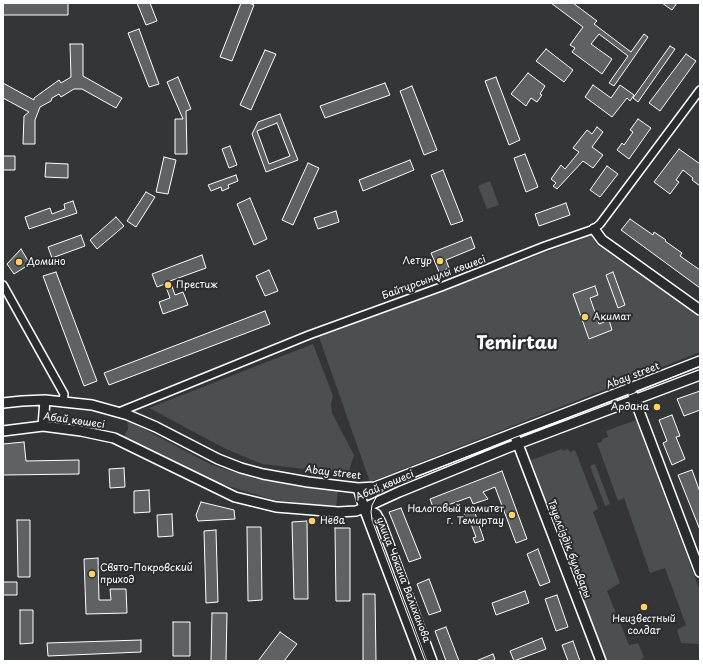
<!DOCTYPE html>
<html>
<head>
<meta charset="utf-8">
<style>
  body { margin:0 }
  #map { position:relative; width:703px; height:664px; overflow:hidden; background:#333536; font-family:"Playpen Sans",sans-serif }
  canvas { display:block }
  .frame { position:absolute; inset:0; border:4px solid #fff; pointer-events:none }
</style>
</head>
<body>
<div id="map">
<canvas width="703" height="664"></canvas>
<div class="frame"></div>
</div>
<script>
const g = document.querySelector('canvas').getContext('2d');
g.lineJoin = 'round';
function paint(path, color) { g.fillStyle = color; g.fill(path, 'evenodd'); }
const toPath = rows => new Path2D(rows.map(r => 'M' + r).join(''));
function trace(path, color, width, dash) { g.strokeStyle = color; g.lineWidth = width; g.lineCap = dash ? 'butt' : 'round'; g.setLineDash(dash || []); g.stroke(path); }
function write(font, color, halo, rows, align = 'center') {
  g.font = font + ' "Playpen Sans",sans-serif'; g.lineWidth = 4; g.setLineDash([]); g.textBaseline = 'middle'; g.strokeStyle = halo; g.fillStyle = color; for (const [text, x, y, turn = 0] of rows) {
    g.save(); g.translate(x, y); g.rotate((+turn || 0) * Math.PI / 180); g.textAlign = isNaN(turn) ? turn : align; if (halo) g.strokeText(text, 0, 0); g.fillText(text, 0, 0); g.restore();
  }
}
paint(toPath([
  [490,181,499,205,487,209,478,186],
  [592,235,596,244,700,317,700,352,370,482,319,337],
  [313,344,333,396,331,404,332,413,354,455,348,474,262,464,226,449,149,408],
  [127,420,212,465,256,479,338,491,336,507,274,500,218,483,123,438,128,429],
  [636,420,700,591,700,644,681,643,677,630,686,625,665,568,650,573,624,498,618,501,597,443,602,442,602,439,608,437,606,431],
  [562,449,563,451,568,449,570,452,575,450,598,509,593,512,620,583,607,591,629,645,638,643,644,657,640,661,606,661,531,460],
  [595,464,610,504,605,506,590,466]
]), '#4c4f50');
const building = toPath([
  [3,3,68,3,68,15,3,15,3,3],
  [137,3,150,3,157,21,146,25,137,3],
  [241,3,249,3,254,5,232,61,220,57,241,3],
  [551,3,573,3,597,21,594,24,631,52,644,34,648,37,614,86,609,83,628,56,599,34,591,44,612,59,602,74,572,52,575,48,570,45,583,27,551,3],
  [662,3,677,3,672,10,662,3],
  [139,29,159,84,149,87,128,33,139,29],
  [70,44,83,44,83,76,122,98,116,108,82,89,74,89,61,97,59,94,52,98,51,101,40,107,35,120,35,144,23,144,24,116,29,112,3,98,3,83,34,100,34,98,59,80,61,83,71,77,70,44],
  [670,46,675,49,638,102,633,98,670,46],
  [546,49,573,70,564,82,536,61,546,49],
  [265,50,276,54,251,110,240,105,265,50],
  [686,54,696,61,660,111,649,103,686,54],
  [528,73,545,86,540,94,542,95,537,102,531,98,526,106,511,94,528,73],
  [178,77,191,109,186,111,187,154,175,154,175,119,183,119,167,82,178,77],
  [496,77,520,140,509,145,485,81,496,77],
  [385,83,390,95,325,118,320,106,385,83],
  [593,85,611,98,620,85,634,95,630,101,627,98,612,117,585,97,593,85],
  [412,86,437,150,424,155,400,91,412,86],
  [280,114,298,160,266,172,252,134,258,122,280,114],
  [277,123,290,156,269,164,257,131,277,123],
  [638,119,651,128,629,159,617,150,622,143,624,145,633,132,630,130,638,119],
  [597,127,603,132,592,147,603,155,593,168,583,161,557,189,553,186,556,183,551,179,561,165,565,169,579,152,573,148,587,130,592,134,597,127],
  [230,146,237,165,229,168,222,149,230,146],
  [679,149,700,164,700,186,692,180,693,178,683,170,676,180,679,182,670,194,654,182,679,149],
  [525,154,538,187,526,192,514,158,525,154],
  [3,156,15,156,15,170,3,170,3,156],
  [164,157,176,160,168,194,156,192,164,157],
  [410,160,414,170,363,191,359,180,410,160],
  [46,163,68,164,68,178,45,177,46,163],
  [308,163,319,168,293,225,282,220,308,163],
  [607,166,618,174,600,197,590,190,607,166],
  [443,170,463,221,451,225,431,175,443,170],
  [236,175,238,181,228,185,229,188,222,191,221,187,211,191,208,185,236,175],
  [146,192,155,197,136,227,127,221,146,192],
  [250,198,267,239,254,245,237,204,250,198],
  [73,201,77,213,29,229,25,217,50,208,52,214,65,209,64,204,73,201],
  [566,203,570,215,539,226,535,214,566,203],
  [336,211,339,222,318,229,314,218,336,211],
  [116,217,124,226,97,249,90,240,116,217],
  [630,219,653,235,654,232,666,240,665,241,682,253,680,256,700,270,700,288,621,230,630,219],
  [81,235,85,246,52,258,48,247,81,235],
  [471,237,475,248,446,260,449,268,439,272,431,253,471,237],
  [21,249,30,264,14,274,7,264,21,249],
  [202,255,206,268,170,281,175,295,183,292,188,305,163,314,159,302,170,298,165,284,157,287,152,274,202,255],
  [269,270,278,291,265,296,256,276,269,270],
  [56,272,97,381,84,386,43,276,56,272],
  [613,272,625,305,618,308,606,275,613,272],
  [595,286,598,295,590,298,599,324,609,320,612,330,589,339,573,294,595,286],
  [265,311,270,324,109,385,104,373,265,311],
  [700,391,700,410,684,416,677,399,700,391],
  [672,415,680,436,676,437,685,459,672,465,663,443,667,441,659,420,672,415],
  [24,442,26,461,79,460,79,474,3,475,3,444,24,442],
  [124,468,125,487,110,488,109,469,124,468],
  [692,470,700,492,700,530,678,475,692,470],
  [502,471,527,539,516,543,495,487,483,492,488,499,473,504,470,497,434,510,430,499,502,471],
  [149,490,150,512,134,513,134,491,149,490],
  [201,502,234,510,235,519,198,521,196,515,201,502],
  [401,508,421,558,409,562,389,512,401,508],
  [474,510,484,540,475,543,473,538,476,537,471,524,468,525,464,514,474,510],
  [172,514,173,536,158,537,157,515,172,514],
  [17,520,30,520,30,577,18,577,17,520],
  [307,521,308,599,294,599,292,522,307,521],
  [247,527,261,527,262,600,248,601,247,527],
  [335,528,350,528,350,601,336,601,335,528],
  [216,530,218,602,206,603,204,531,216,530],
  [538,549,550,582,540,586,527,554,538,549],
  [98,558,99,600,111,600,110,589,126,589,127,613,86,614,84,559,98,558],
  [429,579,441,611,429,615,417,584,429,579],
  [3,582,17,582,17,595,3,595,3,582],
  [525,591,529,603,496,615,492,603,525,591],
  [363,594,375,594,376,661,363,661,363,594],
  [557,595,568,627,556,631,545,599,557,595],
  [20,610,33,610,33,643,20,644,20,610],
  [212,613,227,613,226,661,211,661,212,613],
  [173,622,190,622,190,656,173,656,173,622],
  [446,627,459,661,446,661,435,631,446,627],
  [280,632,297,644,284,661,258,661,280,632],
  [542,638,546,649,514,661,510,651,542,638],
  [141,640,141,652,48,656,47,643,141,640],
  [573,641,580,661,568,661,562,645,573,641],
  [493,654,495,659,492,661,476,661,493,654]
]);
paint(building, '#5f6162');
trace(building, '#fff', 1);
const minor = toPath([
  [3,285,64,394,63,402],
  [119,412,309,335,441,287,545,246,594,229,600,224,700,90]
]);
const tertiary = toPath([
  [594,229,602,240,700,310],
  [633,395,700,572],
  [3,403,22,401,45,400,92,405,128,415,156,427,218,459,241,468,263,474,308,482,358,488,375,487,700,361],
  [43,426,45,400],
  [3,431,43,426,81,431,114,438,235,497,276,507,338,512,356,511,364,508,399,492,507,448,700,375],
  [516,439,601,661],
  [358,488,364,508,422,661],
  [364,508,376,514,381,523,432,661]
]);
trace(minor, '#fff', 10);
trace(tertiary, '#fff', 12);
trace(minor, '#2a2d2e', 7);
trace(tertiary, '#2a2d2e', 9);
trace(toPath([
  [425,661,372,520,371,512,372,505,378,494,384,490,516,437,632,394,700,366]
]), '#fff', 1);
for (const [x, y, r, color] of [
  [440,261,4,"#ffd166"],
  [19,262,4,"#ffd166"],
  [168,285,4,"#ffd166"],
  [585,317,4,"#ffd166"],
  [657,407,4,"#ffd166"],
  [512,515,4,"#ffd166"],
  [312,521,4,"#ffd166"],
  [92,574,4,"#ffd166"],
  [644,607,4,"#ffd166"]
]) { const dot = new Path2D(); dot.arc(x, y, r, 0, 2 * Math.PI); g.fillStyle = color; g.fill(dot); trace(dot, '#2a2d2e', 1.5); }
write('10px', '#fff', '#2a2d2e', [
  ["Летур",432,261,"right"],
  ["Домино",27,262],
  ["Престиж",176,285],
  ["Акимат",593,317],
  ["Ардана",649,407,"right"],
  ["Налоговый комитет",504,509,"right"],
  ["г. Темиртау",504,521,"right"],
  ["Нева",320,521],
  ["Свято-Покровский",100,568],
  ["приход",100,580],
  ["Неизвестный",644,619,"center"],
  ["солдат",644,631,"center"]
], 'left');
write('10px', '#fff', '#2a2d2e', [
  ["Байтұрсынұлы көшесі",434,278,-20],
  ["Abay street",633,376,-21],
  ["Абай көшесі",74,421,8],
  ["Abay street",333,473,7],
  ["Абай көшесі",385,486,-23],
  ["Тәуелсіздік бульвары",569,549,69],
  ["улица Чокана Валиханова",403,580,69]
]);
write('bold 18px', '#fff', '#2a2d2e', [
  ["Temirtau",517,344]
]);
</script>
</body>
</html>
